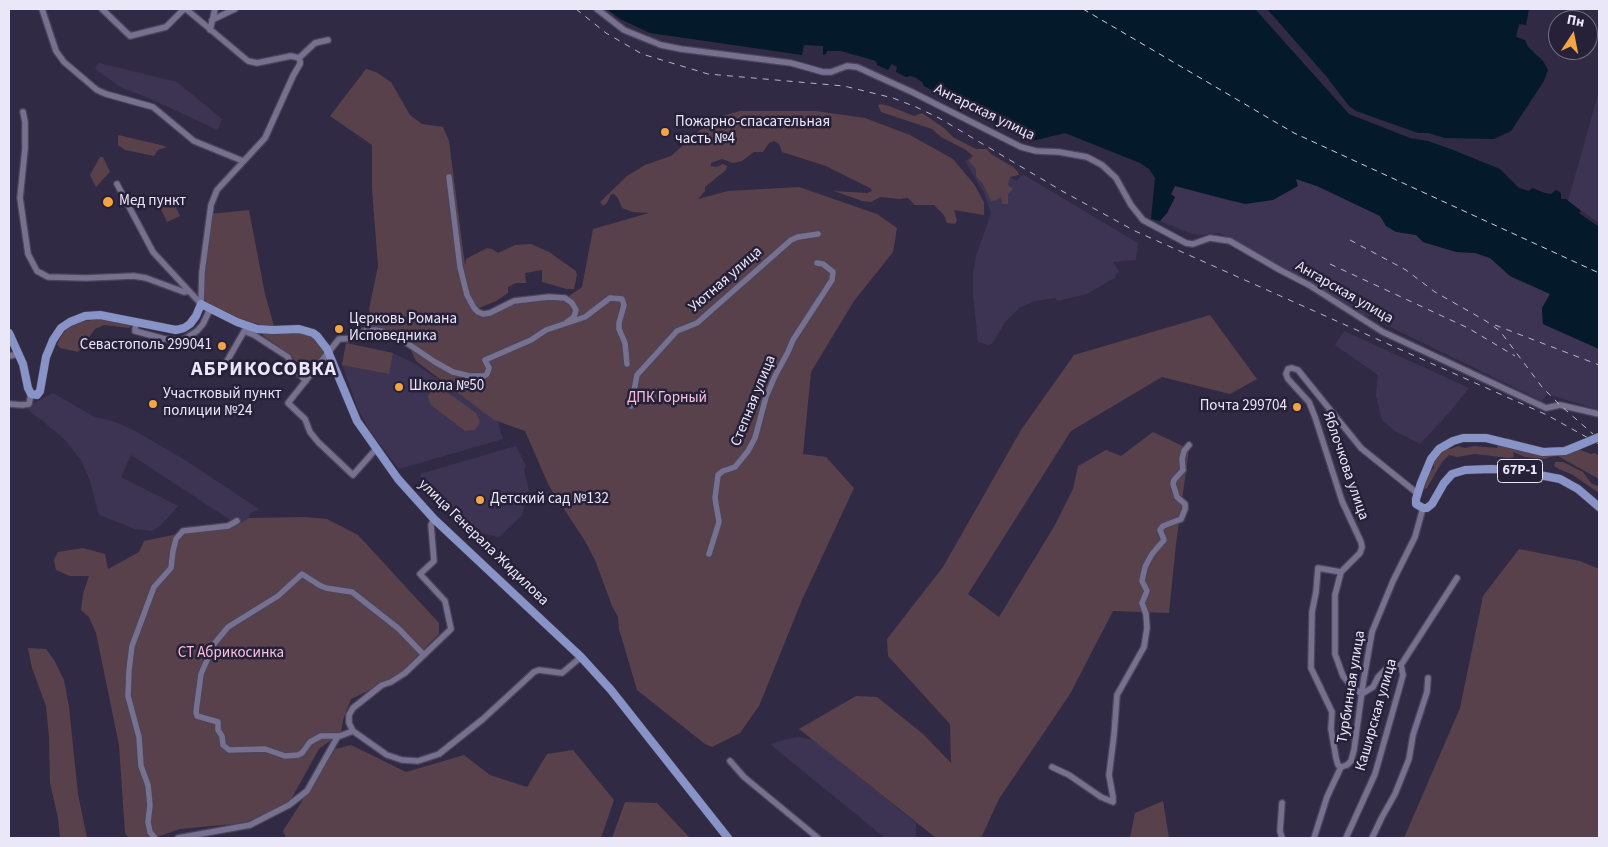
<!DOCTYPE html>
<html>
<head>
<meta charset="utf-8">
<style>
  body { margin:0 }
  #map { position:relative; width:1608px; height:847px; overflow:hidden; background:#312a44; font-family:"Source Sans 3",sans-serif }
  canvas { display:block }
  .frame { position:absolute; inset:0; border:10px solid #eae7f8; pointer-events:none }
  .north { position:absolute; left:1548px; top:10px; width:50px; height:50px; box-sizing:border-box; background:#272039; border:1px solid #757085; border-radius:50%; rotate:11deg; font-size:14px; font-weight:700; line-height:20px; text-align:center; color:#eae7f8 }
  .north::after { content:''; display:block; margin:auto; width:18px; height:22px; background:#f3a443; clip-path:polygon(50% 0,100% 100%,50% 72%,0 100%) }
</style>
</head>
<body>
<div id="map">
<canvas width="1608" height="847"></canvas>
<div class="frame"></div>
<div class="north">Пн</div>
</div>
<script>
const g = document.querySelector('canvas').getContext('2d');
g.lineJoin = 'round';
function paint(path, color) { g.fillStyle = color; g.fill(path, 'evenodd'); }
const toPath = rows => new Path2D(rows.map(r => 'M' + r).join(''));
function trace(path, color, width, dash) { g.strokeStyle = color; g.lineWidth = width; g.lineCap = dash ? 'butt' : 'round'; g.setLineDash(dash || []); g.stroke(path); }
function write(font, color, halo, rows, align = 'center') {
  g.font = font + ' "Source Sans 3",sans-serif'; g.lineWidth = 5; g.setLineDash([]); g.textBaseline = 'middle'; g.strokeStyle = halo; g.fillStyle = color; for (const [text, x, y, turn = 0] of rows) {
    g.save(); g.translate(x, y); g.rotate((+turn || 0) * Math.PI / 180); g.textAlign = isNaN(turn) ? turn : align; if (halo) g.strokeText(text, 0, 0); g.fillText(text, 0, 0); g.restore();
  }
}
paint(toPath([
  [99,63,177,82,222,119,218,130,144,96,122,88,99,72,95,68],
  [1599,91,1599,223,1568,201],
  [972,156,1017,181,1021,176,1024,175,1138,243,1136,260,1113,262,1119,272,1115,275,1116,277,1087,294,1058,301,1055,298,1035,301,1019,308,1005,322,992,344,988,345,978,342,973,295,973,274,976,256,991,213,984,193,965,161],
  [1296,179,1317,186,1380,216,1386,226,1417,235,1423,242,1456,252,1475,253,1490,258,1510,276,1550,294,1542,308,1543,324,1599,349,1599,410,1548,394,1542,401,1378,321,1379,317,1363,315,1309,281,1309,278,1305,276,1303,278,1283,269,1233,240,1219,233,1199,235,1192,234,1160,221,1167,213,1175,197,1171,195,1175,186,1230,201,1242,202],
  [1344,331,1469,388,1449,413,1420,444,1395,431,1382,420,1376,396,1378,375,1335,345],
  [346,343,393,353,414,363,497,419,503,439,399,469,369,430,358,409,342,365],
  [53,393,93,416,118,423,137,432,188,462,259,509,250,513,249,518,238,525,131,455,121,477,178,506,161,525,152,531,135,529,99,515,90,481,81,460,65,440,44,422,33,414,26,407],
  [516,446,526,466,524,469,529,491,522,515,499,537,460,528,424,489,420,474],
  [801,737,815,741,916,823,916,838,885,838,770,744,791,738]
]), '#3d3453');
paint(toPath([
  [366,69,376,72,391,82,410,115,422,124,443,127,449,141,465,265,466,259,487,248,492,249,498,253,515,245,531,244,549,252,576,271,577,275,574,289,567,289,542,282,542,270,525,273,526,283,516,283,508,287,508,293,496,301,479,308,474,302,478,311,490,312,514,300,568,297,582,287,593,229,649,213,633,212,622,208,618,198,614,194,611,194,607,203,603,206,600,202,627,176,645,165,671,156,714,118,740,111,816,111,865,118,910,135,953,159,974,184,984,202,984,215,954,210,957,221,955,224,947,223,944,215,934,205,915,205,908,198,899,199,880,197,871,202,862,201,834,191,867,193,872,191,870,188,826,166,782,152,779,144,774,141,769,143,763,152,754,152,742,161,733,163,722,159,711,163,711,166,716,167,723,164,727,166,726,170,705,187,705,191,698,199,728,191,799,187,877,214,897,228,893,252,854,301,811,372,803,454,826,457,854,488,802,600,759,706,740,733,712,747,705,744,637,690,619,629,618,617,612,606,595,560,585,541,549,486,525,431,494,420,453,389,416,361,406,340,388,330,368,326,371,319,369,309,378,266,372,189,372,145,330,116],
  [881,104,889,106,914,116,922,113,944,128,953,137,976,149,987,149,991,154,1013,167,1018,172,1019,175,1010,177,1008,185,1013,189,1008,194,1008,204,1002,204,1001,197,995,201,991,201,983,184,976,176,976,169,969,161,973,156,966,150,941,137,932,129,881,112,878,105],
  [118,135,161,145,167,147,158,150,154,156,125,150,118,145],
  [100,157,103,157,110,172,96,187,90,175],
  [170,195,180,216,167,222,157,201],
  [249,210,265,294,274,326,260,325,239,318,207,303,202,294,207,246,211,234,210,214],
  [1210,315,1257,379,1230,394,1162,377,1071,431,968,594,999,617,1055,525,1073,489,1078,466,1106,450,1121,456,1153,432,1189,449,1176,544,1169,613,1113,611,1070,694,999,799,981,838,936,838,799,729,856,696,877,697,923,734,951,763,950,724,888,656,887,639,943,567,1021,430,1074,355],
  [98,319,130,325,131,326,129,328,104,325,95,329,78,352,60,348,57,344,63,333,71,326,80,322],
  [262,331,309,333,324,349,324,356,308,376,300,369,291,355,265,337,261,333],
  [346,343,393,353,389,374,342,365],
  [438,388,447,392,476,413,480,422,478,426,474,430,465,431,431,405,428,397,430,392],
  [1507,438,1545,449,1559,449,1567,445,1591,454,1595,453,1599,456,1599,479,1558,456,1550,457,1545,459,1525,457,1513,452,1514,457,1509,458,1475,454,1457,457,1449,455,1442,462,1427,488,1424,489,1421,488,1425,476,1434,468,1433,458,1436,452,1442,452,1445,447,1451,449,1458,446,1465,448,1474,446,1497,448,1498,443],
  [1555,462,1563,462,1583,472,1592,484,1599,486,1599,493,1573,475,1559,469,1554,466],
  [304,517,327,519,358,535,439,623,439,634,395,678,351,699,343,720,341,733,319,749,289,803,244,823,180,829,154,838,129,838,125,833,119,745,96,633,89,617,81,610,83,594,89,576,70,576,56,570,54,560,58,552,83,548,105,554,108,569,139,552,144,541,211,527,238,525,249,518],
  [1519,549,1580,561,1599,569,1599,838,1404,838,1460,708,1483,596],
  [28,648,46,649,54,660,64,680,69,707,78,794,87,838,60,838,58,818,50,783,49,737,46,706,32,668],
  [351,745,406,772,464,755,490,775,527,787,547,754,573,750,614,800,601,838,286,838,283,831,335,749],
  [1163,801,1169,838,1130,838,1135,813],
  [625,802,657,803,690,838,612,838]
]), '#58414b');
paint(toPath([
  [607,9,1255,9,1349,114,1410,138,1428,141,1453,150,1500,169,1519,188,1529,191,1532,188,1545,193,1551,194,1556,190,1561,193,1561,199,1566,199,1581,211,1579,213,1599,227,1599,349,1543,324,1542,308,1550,294,1510,276,1490,258,1475,253,1456,252,1423,242,1416,235,1396,232,1386,226,1380,216,1317,186,1296,179,1298,186,1273,200,1245,204,1175,186,1171,194,1175,197,1167,213,1160,221,1151,219,1155,178,1149,169,1140,163,1065,133,1032,141,980,115,982,107,961,105,924,86,922,82,916,78,911,76,906,77,896,72,897,67,892,64,888,70,877,65,876,61,841,51,827,51,826,54,823,55,823,46,804,45,802,55,650,33,620,19],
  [1267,9,1529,9,1526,25,1519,24,1516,37,1525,40,1528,47,1543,61,1548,70,1544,81,1511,131,1494,139,1445,138,1428,133,1418,133,1356,111,1349,106,1326,76]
]), '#041929');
trace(toPath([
  [1083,9,1294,133,1599,273]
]), '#b3d9f7', 1, [6, 5]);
const minor = toPath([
  [42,9,56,51,64,62,97,90,106,94,153,107,194,141,243,161],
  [102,9,130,36,166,27,184,9],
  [186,9,248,61,257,63,291,56,299,58,300,61,300,64,293,76,265,138,217,190,211,205,202,272,201,304],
  [597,9,624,30,661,45,681,49,791,63,823,72,831,72,847,66,857,67,912,92,1021,147,1036,151,1059,152,1087,157,1102,165,1116,178,1131,205,1143,220,1186,243,1193,244,1210,238,1230,241,1280,270,1309,285,1383,332,1546,408,1560,405,1599,414],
  [212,20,235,9],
  [210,30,215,9],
  [299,58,315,43,328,40],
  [23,112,25,122,25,149,20,198,28,254,37,271,48,277,86,278,134,276,146,278,184,292,188,291],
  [449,177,460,267,467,295,474,308,478,312,483,314,490,313,514,301,549,297,565,298,572,303,576,310,574,317,567,322],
  [117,184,153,252,201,304],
  [136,322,135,331,165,339,181,341,197,331,203,324,210,309],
  [244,331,254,335,288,357,291,365,306,381],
  [9,356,19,354],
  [227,361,246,328],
  [9,404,22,405,29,404,31,394],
  [631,406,637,375,677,331,697,323,791,240,798,237,818,234],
  [376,449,353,475,318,442,310,432,305,419,288,403,339,339,360,338,364,331,375,330,386,332,401,339,435,362,453,372,470,376,484,376,487,374,489,368,485,360,531,340,546,330,585,317,610,298,622,299,624,305,619,323,619,329,625,343,627,364],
  [434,519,431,525,434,561,420,574,445,601,451,629,405,673,391,682,382,685,353,708,349,715,349,723,353,731,387,755,402,760,418,761,439,754,483,719,534,672,539,670,562,673,581,657],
  [709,554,719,522,715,498,718,475,723,471,735,467,748,451,755,438,766,397,775,376,788,352,793,340,832,280,833,272,823,264,817,263],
  [1362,694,1352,687,1343,676,1335,654,1335,595,1341,572,1360,553,1362,547,1361,542,1342,501,1315,417,1309,402,1288,379,1286,374,1288,369,1292,368,1298,370,1361,448,1417,493],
  [1362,694,1373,687,1378,677,1388,667,1401,665],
  [353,731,340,736,321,736,310,742,302,753,298,755,285,756,265,749,229,750,223,745,222,736,218,730,218,722,197,716,196,712,201,674,214,644,228,627,278,596,302,574,319,585,326,588,352,592,399,629,423,654],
  [730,761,744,777,818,838],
  [1052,767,1069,775,1101,797,1113,802,1113,797,1109,775,1114,735,1117,695,1144,647,1147,628,1146,614,1142,603,1147,591,1142,581,1145,567,1152,554,1164,540,1160,530,1163,526,1181,519,1185,509,1185,504,1177,497,1173,484,1174,480,1183,470,1182,459,1184,451,1189,445],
  [1341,767,1338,765,1336,758,1331,729,1332,712,1311,668,1312,612,1316,592,1318,568,1341,572],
  [155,838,150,832,148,822,150,805,148,785,141,766,139,737,128,696,129,670,132,646,154,587,171,568,173,551,176,539,183,531,228,526,237,521],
  [178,838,250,825,289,805,307,791,338,736],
  [1282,838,1280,831,1282,803],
  [1314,838,1327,797,1341,767,1347,765,1351,761,1354,750,1363,684,1372,632,1393,581,1415,537,1423,508],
  [1346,838,1375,774,1400,686,1403,675,1401,665,1457,578],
  [1372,838,1382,817,1395,794,1409,759,1413,735,1427,692,1428,678]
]);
const major = toPath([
  [9,333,23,364,28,388,31,394,37,395,40,391,46,357,53,340,61,328,70,322,85,316,100,315,176,330,184,328,190,324,196,316,201,304,237,322,257,329,273,330,299,329,313,333,317,336,327,349,357,421,398,479,434,519,581,657,611,690,728,838],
  [1575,447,1565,451,1543,452,1486,438,1463,438,1453,441,1439,449,1431,459,1421,483,1416,499,1416,504,1423,508,1427,508,1432,504,1444,483,1452,474,1465,470,1490,469,1514,470,1560,479,1578,489,1599,507]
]);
trace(minor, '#4b455b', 8);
trace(major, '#4b455b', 9);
trace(minor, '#77708e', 5.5);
trace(major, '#8893c7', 8);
trace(toPath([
  [576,9,606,33,642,54,708,74,844,86,893,98,916,107,939,118,1062,191,1135,231,1547,415,1599,444],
  [1350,240,1406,270,1435,292,1486,321,1500,331,1542,387,1560,405,1593,434],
  [1330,264,1468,328,1515,356],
  [1495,325,1599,365]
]), '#b9b5c8', 1, [6, 6]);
const majorBridge = toPath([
  [1575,447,1599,437]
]);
trace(majorBridge, '#4b455b', 9, []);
trace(majorBridge, '#8893c7', 8);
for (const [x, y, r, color] of [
  [665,132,5,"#f3a443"],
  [108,202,6,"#f3a443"],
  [339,329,5,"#f3a443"],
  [222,346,5,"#f3a443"],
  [399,387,5,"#f3a443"],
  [153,404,5,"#f3a443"],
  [1297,407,5,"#f3a443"],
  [480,500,5,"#f3a443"]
]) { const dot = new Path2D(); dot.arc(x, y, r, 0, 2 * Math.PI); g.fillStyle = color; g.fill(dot); trace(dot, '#272039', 2); }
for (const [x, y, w] of [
  [1520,471,45]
]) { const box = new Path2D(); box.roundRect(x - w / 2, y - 11.5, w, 23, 4); g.fillStyle = '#272039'; g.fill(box); trace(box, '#eae7f8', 1); }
write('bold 14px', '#eae7f8', null, [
  ["67Р-1",1520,471]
]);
write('15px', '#eae7f8', '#272039', [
  ["Ангарская улица",984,113,26],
  ["Уютная улица",726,280,-41],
  ["Ангарская улица",1344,293,30],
  ["Степная улица",754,401,-68],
  ["Яблочкова улица",1345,466,71],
  ["улица Генерала Жидилова",483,543,44],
  ["Турбинная улица",1352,687,-81],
  ["Каширская улица",1377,715,-74]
]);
write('15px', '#eae7f8', '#272039', [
  ["Пожарно-спасательная",675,123],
  ["часть №4",675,140],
  ["Мед пункт",119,202],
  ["Церковь Романа",349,320],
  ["Исповедника",349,337],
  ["Севастополь 299041",212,346,"right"],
  ["Школа №50",409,387],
  ["Участковый пункт",163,395],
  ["полиции №24",163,412],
  ["Почта 299704",1287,407,"right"],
  ["Детский сад №132",490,500]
], 'left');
write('15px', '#f9c0db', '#272039', [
  ["ДПК Горный",667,399],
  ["СТ Абрикосинка",231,654]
]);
g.letterSpacing = '1px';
write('bold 20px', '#eae7f8', '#272039', [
  ["АБРИКОСОВКА",264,371]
]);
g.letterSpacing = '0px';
</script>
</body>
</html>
